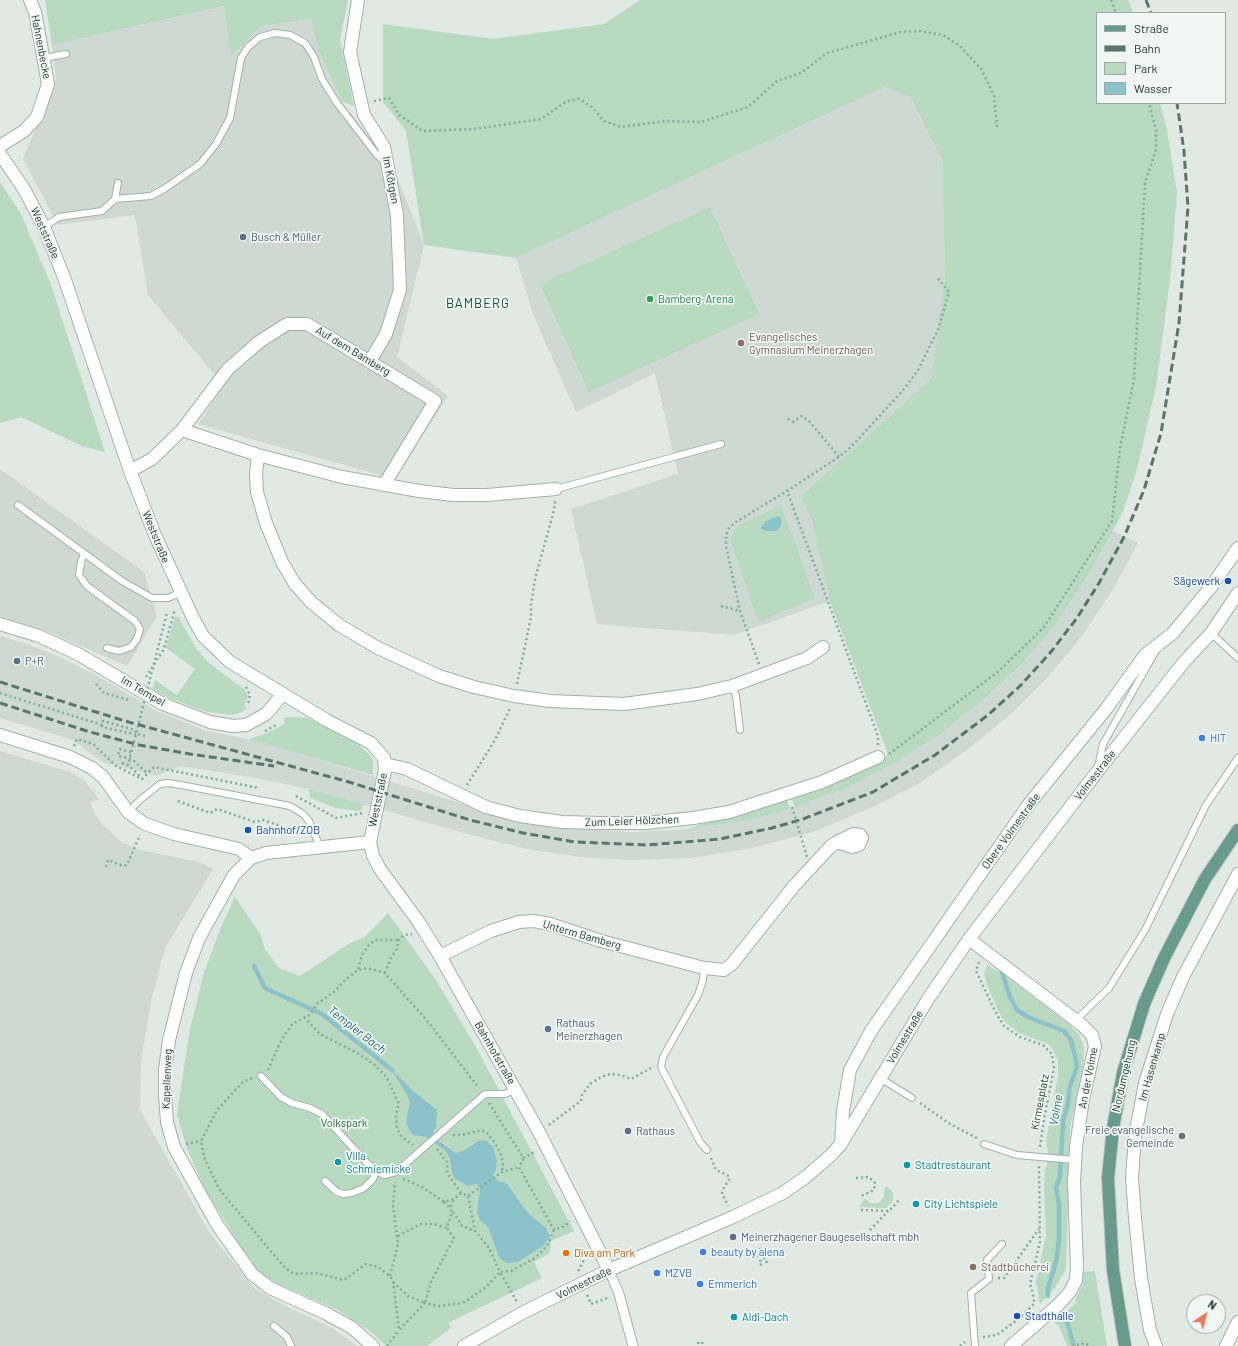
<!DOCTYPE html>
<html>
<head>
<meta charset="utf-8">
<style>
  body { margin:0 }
  #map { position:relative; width:1238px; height:1346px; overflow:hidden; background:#e0e9e4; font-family:Barlow,sans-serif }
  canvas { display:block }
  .legend { position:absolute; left:1096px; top:12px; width:130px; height:92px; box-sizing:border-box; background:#eff6f3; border:1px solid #9daaa5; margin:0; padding:5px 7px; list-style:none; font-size:12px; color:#223831 }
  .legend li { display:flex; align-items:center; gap:8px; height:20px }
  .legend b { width:20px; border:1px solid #9daaa5 }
  .north { position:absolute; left:1186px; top:1294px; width:40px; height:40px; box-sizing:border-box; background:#eff6f3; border:1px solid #9daaa5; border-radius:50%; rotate:35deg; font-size:11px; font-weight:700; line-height:16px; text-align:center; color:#223831 }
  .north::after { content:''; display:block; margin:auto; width:14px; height:18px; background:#e57c61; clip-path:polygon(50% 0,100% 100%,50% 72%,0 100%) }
</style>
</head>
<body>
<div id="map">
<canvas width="1238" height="1346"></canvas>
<ul class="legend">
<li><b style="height:5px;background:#689b8c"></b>Straße</li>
<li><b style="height:5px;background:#5c746c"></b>Bahn</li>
<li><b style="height:11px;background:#bad9c1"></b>Park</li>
<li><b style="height:11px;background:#8cc3ca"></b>Wasser</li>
</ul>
<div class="north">N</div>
</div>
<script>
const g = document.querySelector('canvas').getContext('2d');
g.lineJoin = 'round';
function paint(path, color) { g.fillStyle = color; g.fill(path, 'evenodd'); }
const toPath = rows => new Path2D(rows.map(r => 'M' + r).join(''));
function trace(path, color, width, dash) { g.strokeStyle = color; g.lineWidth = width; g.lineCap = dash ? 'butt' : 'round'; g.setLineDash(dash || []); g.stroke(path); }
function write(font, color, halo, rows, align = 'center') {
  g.font = font + ' Barlow,sans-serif'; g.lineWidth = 3.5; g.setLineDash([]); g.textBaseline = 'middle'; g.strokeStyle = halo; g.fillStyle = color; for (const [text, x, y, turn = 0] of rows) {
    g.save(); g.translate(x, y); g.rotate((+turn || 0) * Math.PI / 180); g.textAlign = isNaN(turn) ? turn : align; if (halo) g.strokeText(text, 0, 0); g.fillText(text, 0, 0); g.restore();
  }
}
paint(toPath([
  [224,6,232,57,262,26,311,19,318,49,342,102,394,169,424,245,397,357,448,396,394,479,198,424,224,386,148,295,135,215,58,225,23,159,56,80,52,45],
  [885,87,912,97,942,159,945,274,931,379,801,496,812,522,830,601,734,635,597,624,571,509,678,474,655,373,576,412,533,314,516,258],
  [0,469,144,572,157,616,127,666,44,630,0,616],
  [1113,531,1138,543,1113,589,1081,637,1047,678,1010,715,968,749,920,783,875,806,813,832,752,848,692,858,633,860,580,857,527,849,471,835,309,789,250,777,180,766,157,776,102,762,73,740,0,718,0,636,24,643,55,655,94,674,157,711,204,730,261,742,483,810,533,822,584,829,633,832,687,829,745,821,795,807,846,788,897,762,942,733,983,700,1021,665,1053,628,1085,580],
  [0,751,70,772,84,780,99,799,90,803,96,816,103,825,123,843,140,850,199,862,213,869,165,948,151,1001,141,1060,140,1110,209,1232,254,1288,285,1306,332,1328,357,1346,0,1346]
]), '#ced9d3');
paint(toPath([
  [45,0,348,0,340,40,354,106,342,102,318,49,311,19,262,26,231,57,224,6,52,45],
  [640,0,1128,0,1133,13,1097,13,1097,103,1160,103,1167,130,1177,193,1170,280,1156,387,1137,469,1124,509,1113,531,1085,580,1053,628,1021,665,983,700,942,733,897,762,846,788,795,807,791,796,823,785,884,758,888,754,830,601,812,522,801,496,931,379,945,274,942,159,911,97,885,87,516,258,424,245,406,131,383,102,383,24,493,39,604,24],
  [0,182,21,214,51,285,105,452,82,446,21,417,0,423],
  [710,207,759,314,589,392,540,284],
  [781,505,815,598,758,622,731,541,732,534,738,526],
  [175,616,179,618,197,650,209,663,245,690,248,696,244,706,247,708,242,712,232,715,207,712,169,698,152,689,155,680,177,695,195,669,166,648],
  [290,717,308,718,359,745,371,756,373,761,373,775,249,739,267,733,285,724,284,718],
  [309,789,364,804,360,811,336,808,310,798],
  [786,797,790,809,745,821,687,829],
  [235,897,261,935,265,949,279,968,300,976,350,943,365,937,388,913,436,980,476,1047,574,1231,551,1241,550,1253,534,1262,542,1278,448,1323,451,1328,427,1346,386,1346,371,1332,338,1310,274,1282,262,1275,252,1265,206,1191,187,1149,177,1114,189,1034,204,972,221,927],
  [987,965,1005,975,1071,1026,1080,1036,1084,1048,1083,1067,1070,1127,1066,1269,1055,1288,1040,1304,1036,1282,1046,1235,1044,1187,1045,1169,1047,1165,1048,1150,1046,1141,1058,1076,1058,1060,1051,1047,1046,1043,1019,1033,1006,1023,1001,1017,987,985,984,974],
  [887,1186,893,1193,893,1201,886,1208,859,1207,865,1199,871,1203,878,1203,884,1198,884,1189],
  [1095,1271,1107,1346,1067,1346,1059,1326,1054,1322,1077,1302,1075,1300,1083,1284,1083,1272]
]), '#bad9c1');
paint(toPath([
  [778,516,781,518,781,526,776,531,766,531,760,528,766,521],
  [392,1070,412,1090,437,1110,436,1127,433,1131,434,1138,443,1144,456,1153,463,1151,478,1141,486,1140,493,1147,497,1161,496,1169,493,1175,499,1182,504,1182,508,1185,527,1212,546,1228,550,1236,544,1245,518,1262,508,1263,500,1259,488,1227,481,1221,477,1214,480,1189,477,1184,468,1186,455,1179,452,1173,450,1158,445,1150,426,1137,413,1135,408,1128,406,1121,410,1103,407,1095]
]), '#8cc3ca');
trace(toPath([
  [254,966,265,988,322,1014,392,1070],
  [1000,966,1010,997,1017,1010,1030,1018,1064,1031,1071,1040,1076,1060,1077,1067,1070,1086,1068,1103,1063,1121,1060,1176,1056,1188,1059,1205,1059,1240,1056,1262,1048,1288,1048,1296],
  [1063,1314,1068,1325,1074,1346]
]), '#8cc3ca', 4.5);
const service = toPath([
  [44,58,66,54],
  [115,199,151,196,164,189,200,164,216,144,230,118,241,58,248,47,260,37,275,33,290,35,305,43,314,57,322,79,337,103,377,155,385,162],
  [44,227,59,217,102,211,115,199,118,183],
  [556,489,721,444],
  [18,505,122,581,152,598,168,598,180,593],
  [84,553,81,562,79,575,87,586,135,621,140,629,137,639,131,647,119,651,107,648],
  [1211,633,1238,658],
  [732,686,736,696,740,730],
  [1098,767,1103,744,1155,652],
  [128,812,140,800,160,784,167,783,181,785,290,806,303,814,309,821,320,847],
  [704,968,703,980,698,995,663,1057,661,1067,700,1142,707,1150],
  [1076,1020,1109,988,1145,930,1206,805,1238,758],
  [261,1076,281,1097,292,1103,310,1108,322,1114,367,1163,376,1171,384,1175,396,1172,485,1094,505,1094,516,1089],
  [880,1078,912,1098],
  [984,1144,1017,1155,1075,1160],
  [325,1181,337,1192,344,1194,352,1193,364,1188,373,1179,376,1171],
  [274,1326,287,1337,291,1346],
  [975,1346,971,1293,989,1279,987,1260,1002,1244]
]);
const pedestrian = toPath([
  [609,1270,619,1294,633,1346]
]);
const minor = toPath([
  [358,0,350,52,364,115,384,147,397,215,400,290,386,334,370,361],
  [0,146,24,131,37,117,48,84,35,12,30,0],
  [182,430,258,455,342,477,419,491,454,495,487,495,556,489],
  [258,455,256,474,257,492,266,523,282,562,295,584,311,602,339,625,378,648,439,676,474,687,514,696,550,701,624,704,697,694,732,686,807,658,823,647],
  [130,471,152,459,182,430,228,369,259,342,287,324,307,324,435,401,384,485],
  [0,624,39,636,78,654,163,704,210,722,233,726,246,725,266,714,283,694],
  [0,735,70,757,92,768,103,777,128,812,145,824,174,834,239,849,251,858],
  [385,764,407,769,486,807,520,816,562,822,601,823,646,823,693,818,729,812,822,782,878,757],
  [370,842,266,853,251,858,234,875,199,938,186,973,169,1040,165,1070,165,1095,167,1122,174,1147,218,1226,252,1274,270,1288,325,1313,351,1327,373,1346],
  [969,939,1082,1025,1092,1035,1095,1046,1083,1099,1076,1147,1074,1182,1077,1267,1076,1280,1070,1292,1057,1306,1011,1346],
  [440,956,491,931,519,922,534,921,550,924,601,941,704,968,724,970,732,964,794,886,831,846,837,842,853,834,860,835,862,838,859,845,852,847,837,842],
  [841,1144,843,1111,850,1070,871,1031,1029,804,1106,709,1145,655,1173,633,1211,587,1238,548],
  [1156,1346,1150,1330,1141,1278,1135,1218,1132,1178,1135,1136,1145,1083,1167,1014,1183,977,1238,874],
  [1226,1346,1238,1322]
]);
const secondary = toPath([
  [0,154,24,189,44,227,65,280,130,471,155,535,193,618,203,636,230,662,328,721,371,743,384,758,385,770,370,842,373,856,380,869,418,921,440,956,539,1132,609,1270],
  [464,1346,524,1312,609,1270,733,1217,783,1193,807,1176,831,1155,841,1144,928,999,969,939,1097,772,1184,662,1211,633,1238,593]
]);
const primary = toPath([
  [1125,1346,1113,1270,1108,1178,1113,1128,1123,1073,1144,1004,1164,958,1205,879,1238,830]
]);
trace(service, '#a3b0ab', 8);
trace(pedestrian, '#a3b0ab', 11);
trace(minor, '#a3b0ab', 14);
trace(secondary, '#a0b4ac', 14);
trace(primary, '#bdc3c1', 14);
trace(toPath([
  [1111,0,1116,13],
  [374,101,389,98,399,115,423,131,475,129,541,119,567,101,579,99,592,107,604,121,621,127,665,121,701,122,748,107,777,81,801,73,827,53,901,32,920,31,943,35,960,46,981,69,994,95,997,128],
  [788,419,793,422,802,416,809,421,839,457],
  [721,606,740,611],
  [759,664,740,611,726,546,726,535,729,528,736,522,787,491],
  [146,677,164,649,175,609],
  [96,684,104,693,129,700],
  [517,684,531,617,531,605,535,579,554,510,555,501],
  [246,687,250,695,248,704],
  [0,693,102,725,103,721,135,730,137,734,145,736],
  [102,725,102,727,138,735],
  [265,731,278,724],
  [878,745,878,736,787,491,839,457,852,446,905,388,918,370,938,330,949,292,937,277],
  [74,746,77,739,93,744,116,766,142,779,154,767,259,788],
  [131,752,120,749,118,756,132,759,148,774],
  [889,754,999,671,1044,627,1112,521,1120,448,1134,379,1145,183,1156,150,1156,130,1149,103],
  [122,763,128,765,141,777],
  [467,785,495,740,510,708],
  [296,796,336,818,363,813],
  [178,801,210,813,217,809,255,822,263,820,290,829,293,833],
  [106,867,108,860,123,866,127,865,140,835],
  [979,962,976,971,996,1013,1004,1026,1020,1037,1043,1045,1052,1054,1054,1068,1044,1119,1040,1147],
  [358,969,362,955,368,946,375,940,399,940],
  [385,973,392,956,397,949,399,940,404,935,412,934],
  [304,1017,320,1034,359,1054,375,1065,387,1078,399,1104,396,1114,397,1128,401,1136,413,1145],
  [268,1070,280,1043,292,1024,310,1015,317,1004,335,991,344,981,358,970,367,968,385,973,430,1024,478,1087],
  [252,1078,243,1082,217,1110,201,1141,204,1157,219,1189,285,1268,294,1274,316,1273,344,1280,366,1264,378,1267,390,1276,393,1281,399,1330,425,1303,439,1306,463,1303,486,1287,500,1272,517,1302],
  [489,1103,522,1156,523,1160,519,1167,554,1230,565,1226,570,1221],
  [920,1103,950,1124,977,1138],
  [549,1125,581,1101,582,1095,590,1084,601,1077,610,1074,620,1075,631,1079,651,1068],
  [453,1135,462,1135,481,1130,487,1133,493,1140,500,1152,503,1163,502,1172],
  [186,1144,201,1141],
  [437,1149,447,1162,447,1173,461,1193],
  [523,1158,535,1152],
  [711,1158,716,1170,729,1176,729,1180,723,1189,722,1193,728,1206],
  [856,1178,869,1177,875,1183,874,1190,861,1196],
  [403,1179,422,1187,444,1202,454,1199,461,1193,468,1196,502,1172,519,1167],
  [468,1196,475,1231,489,1248,500,1272,511,1271,535,1258,547,1246,554,1230],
  [444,1202,450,1208],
  [861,1210,889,1211,900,1199],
  [453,1212,462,1226,475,1231],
  [870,1230,888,1211],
  [398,1236,421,1224,434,1224,447,1228,452,1212,450,1208,454,1199],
  [760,1265,762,1264,756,1251,760,1249,766,1262,770,1260],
  [578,1271,583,1262,583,1249],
  [390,1276,398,1244,393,1205,395,1182],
  [998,1278,1004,1278,1039,1229],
  [393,1282,408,1296,425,1303,431,1282,454,1238,447,1228],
  [587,1295,591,1304,610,1297],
  [983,1337,997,1335,1017,1320,1034,1304,1034,1298,1030,1284,1040,1242,1039,1166],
  [698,1342,699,1346],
  [702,1342,703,1346],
  [387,1346,399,1330],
  [960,1346,965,1342],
  [1072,1346,1085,1343,1090,1346]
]), '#83aa9c', 2.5, [2, 3]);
trace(service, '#fff', 6);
trace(pedestrian, '#fff', 9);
trace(minor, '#fff', 12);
trace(secondary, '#fff', 12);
trace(primary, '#689b8c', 12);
trace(toPath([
  [1146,0,1151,13],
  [0,682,125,721,349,782,470,820,523,833,575,842,648,845,720,839,772,828,803,819,873,792,935,755,988,715,1020,686,1050,653,1077,618,1099,583,1124,537,1144,490,1161,433,1179,323,1188,207,1184,151,1177,103],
  [0,703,90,732,139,745,190,754,274,766]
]), '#5c746c', 3, [8, 4]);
trace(toPath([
  [122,763,128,765,167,613],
  [792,807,807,857]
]), '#83aa9c', 2.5, [2, 3]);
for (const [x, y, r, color] of [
  [243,237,4,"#5c6f8a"],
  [650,299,4,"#2e9e5b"],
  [741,343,4,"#8d6e63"],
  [1228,581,4,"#1a4fb4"],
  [17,661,4,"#5c6f8a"],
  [1202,738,4,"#3f7fe0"],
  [248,830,4,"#1a4fb4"],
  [548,1029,4,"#5c6f8a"],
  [628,1131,4,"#5c6f8a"],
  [1182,1136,4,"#6b7280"],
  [338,1162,4,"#0f9aa8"],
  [907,1165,4,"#0f9aa8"],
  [916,1204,4,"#0f9aa8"],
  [733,1237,4,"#5c6f8a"],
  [703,1252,4,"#3f7fe0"],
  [566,1253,4,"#e8710a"],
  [973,1267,4,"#8d6e63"],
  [657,1273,4,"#3f7fe0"],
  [700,1284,4,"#3f7fe0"],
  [1017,1316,4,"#1a4fb4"],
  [734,1317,4,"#0f9aa8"]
]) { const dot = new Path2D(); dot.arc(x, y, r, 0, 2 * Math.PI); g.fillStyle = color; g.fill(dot); trace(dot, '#eff6f3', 1.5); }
write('11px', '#223831', '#eff6f3', [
  ["Hahnenbecke",41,47,79],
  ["Im Kötgen",391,180,79],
  ["Weststraße",45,233,66],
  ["Auf dem Bamberg",353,351,31],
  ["Weststraße",156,537,68],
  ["Im Tempel",143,691,30],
  ["Volmestraße",1095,775,-52],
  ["Weststraße",378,800,-78],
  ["Zum Leier Hölzchen",632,821,-2],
  ["Obere Volmestraße",1011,831,-54],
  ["Unterm Bamberg",582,935,16],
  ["Volmestraße",905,1037,-59],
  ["Bahnhofstraße",495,1053,60],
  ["Im Hasenkamp",1152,1067,-74],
  ["Nordumgehung",1124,1076,-77],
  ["An der Volme",1088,1078,-79],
  ["Kapellenweg",167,1079,-88],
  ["Kirmesplatz",1040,1102,-79],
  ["Volmestraße",584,1283,-26]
]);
write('11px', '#4e5e75', '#eff6f3', [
  ["Busch & Müller",251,237],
  ["P+R",25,661],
  ["Rathaus",556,1023],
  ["Meinerzhagen",556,1036],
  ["Rathaus",636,1131],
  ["Meinerzhagener Baugesellschaft mbh",741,1237]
], 'left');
write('11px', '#27864d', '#eff6f3', [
  ["Bamberg-Arena",658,299]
], 'left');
write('11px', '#785e54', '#eff6f3', [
  ["Evangelisches",749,337],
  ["Gymnasium Meinerzhagen",749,350],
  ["Stadtbücherei",981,1267]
], 'left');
write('11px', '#164399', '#eff6f3', [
  ["Sägewerk",1220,581,"right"],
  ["Bahnhof/ZOB",256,830],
  ["Stadthalle",1025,1316]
], 'left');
write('11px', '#366cbe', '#eff6f3', [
  ["HIT",1210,738],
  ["beauty by alena",711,1252],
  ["MZVB",665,1273],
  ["Emmerich",708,1284]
], 'left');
write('11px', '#306b44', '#eff6f3', [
  ["Volkspark",344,1123]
]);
write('11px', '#5b616d', '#eff6f3', [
  ["Freie evangelische",1174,1130],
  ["Gemeinde",1174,1143]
], 'right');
write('11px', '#0d838f', '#eff6f3', [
  ["Villa",346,1156],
  ["Schmiemicke",346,1169],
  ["Stadtrestaurant",915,1165],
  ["City Lichtspiele",924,1204],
  ["Aldi-Dach",742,1317]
], 'left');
write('11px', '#c56008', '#eff6f3', [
  ["Diva am Park",574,1253]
], 'left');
write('italic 12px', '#22646e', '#eff6f3', [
  ["Templer Bach",357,1030,38],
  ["Volme",1056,1110,-80]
]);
g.letterSpacing = '1px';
write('13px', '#20483c', '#eff6f3', [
  ["BAMBERG",478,304]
]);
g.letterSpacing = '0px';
</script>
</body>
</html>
